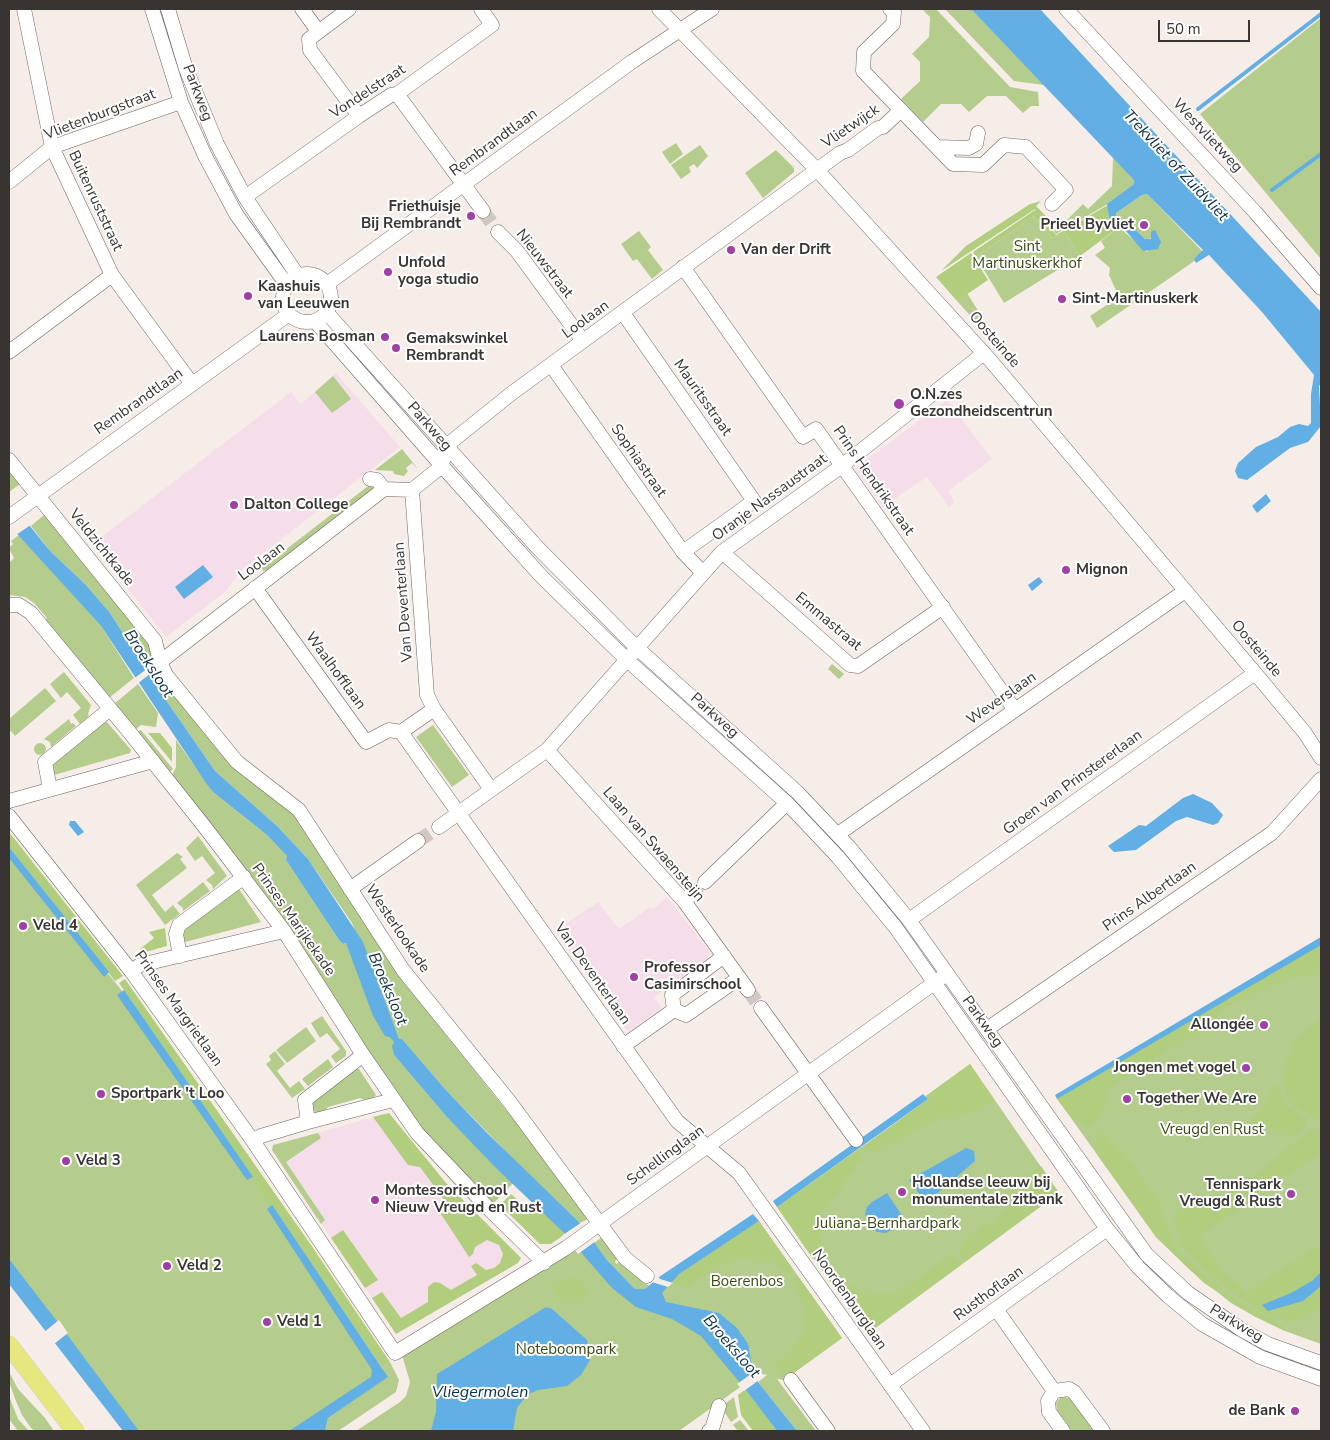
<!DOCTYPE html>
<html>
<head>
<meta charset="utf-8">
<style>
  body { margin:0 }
  #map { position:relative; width:1330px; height:1440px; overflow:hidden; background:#f7ede8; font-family:"Nunito Sans",sans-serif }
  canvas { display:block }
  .frame { position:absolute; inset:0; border:10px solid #373432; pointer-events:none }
  .scale { position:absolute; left:1158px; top:20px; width:92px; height:22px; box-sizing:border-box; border:2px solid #373432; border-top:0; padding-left:6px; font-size:15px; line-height:18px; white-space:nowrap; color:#373432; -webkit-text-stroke:4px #fff; paint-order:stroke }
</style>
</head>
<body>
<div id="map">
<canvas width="1330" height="1440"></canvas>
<div class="frame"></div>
<div class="scale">50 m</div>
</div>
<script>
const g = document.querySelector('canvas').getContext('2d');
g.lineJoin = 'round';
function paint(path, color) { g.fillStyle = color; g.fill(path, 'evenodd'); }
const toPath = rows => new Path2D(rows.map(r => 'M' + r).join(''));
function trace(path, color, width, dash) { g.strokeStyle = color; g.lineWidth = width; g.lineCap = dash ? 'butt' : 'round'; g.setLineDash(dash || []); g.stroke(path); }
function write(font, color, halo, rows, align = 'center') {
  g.font = font + ' "Nunito Sans",sans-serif'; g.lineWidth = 4; g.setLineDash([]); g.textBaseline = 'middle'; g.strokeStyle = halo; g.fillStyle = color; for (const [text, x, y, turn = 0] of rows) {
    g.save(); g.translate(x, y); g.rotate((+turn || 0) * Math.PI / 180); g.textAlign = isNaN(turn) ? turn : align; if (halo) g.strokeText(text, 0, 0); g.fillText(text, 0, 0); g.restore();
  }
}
paint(toPath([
  [336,373,400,447,243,569,224,593,166,637,92,544,291,392,301,404],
  [947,400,992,459,948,491,955,502,949,507,927,477,883,507,855,468],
  [667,897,710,952,708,958,654,997,662,1008,628,1032,555,931,598,902,619,929,650,907,653,909],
  [389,1113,446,1183,521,1258,518,1263,396,1334,272,1150,273,1145]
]), '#f5deea');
paint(toPath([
  [922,9,936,9,1010,87,1038,92,1039,106,1031,106,1023,113,1006,96,987,96,969,112,961,104,941,104,923,122,901,99,920,81,920,62,912,54,929,37,930,17],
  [945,9,971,9,1044,85,1014,81],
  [1321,18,1321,259,1200,114],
  [676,143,683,154,670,164,662,152],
  [700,145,708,156,697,168,694,164,689,167,691,172,681,179,671,165],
  [776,150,794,168,794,172,763,198,745,173],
  [1113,158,1135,180,1134,184,1106,205,1056,234,1044,220,1047,217,1051,221,1058,216,1065,222,1083,204,1088,209,1112,186],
  [1147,194,1203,252,1193,262,1097,328,1090,316,1119,297,1109,275,1110,268,1095,255,1105,248,1101,241,1119,227,1147,252,1152,236,1149,240,1145,239,1131,225,1116,216,1116,213,1142,195],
  [1034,216,1052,238,1065,233,1080,256,1004,303,976,257],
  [639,231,651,247,648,250,663,270,652,279,637,259,633,261,621,244],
  [967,293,982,317,976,322,957,301],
  [333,376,351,399,332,413,315,392],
  [402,449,418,469,412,463,406,468,408,471,404,476,394,474,393,471,375,470],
  [9,469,20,484,9,492],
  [372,483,375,488,267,570,263,571,262,568],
  [44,515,150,645,155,670,235,770,296,816,405,984,522,1130,588,1219,580,1223,521,1167,445,1089,402,1039,399,1039,352,923,308,859,277,826,215,771,159,690,110,613,85,584,50,551,31,526],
  [19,535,101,626,134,678,110,697,108,697,44,621,47,618,34,603,25,597,9,595,9,563,14,558,9,548,13,544,11,541],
  [832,664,844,674,839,679,828,669],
  [64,672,91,705,88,714,89,716,80,724,73,715,81,708,67,692,61,698,50,684],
  [138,684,158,713,156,727,141,725,135,730,114,704],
  [45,688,56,701,15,736,9,729,9,719],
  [69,719,71,724,73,723,76,726,51,747,50,742,44,739],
  [106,721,131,750,130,753,54,775,52,768,54,764],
  [433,725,469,775,452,787,416,737],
  [141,730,173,769,169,772,137,732],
  [176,740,213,792,267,835,287,856,286,860,339,940,343,944,346,943,394,1042,394,1055,446,1116,513,1183,492,1205,431,1140,405,1107,172,775,176,767],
  '34 749a6 6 0 1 1 12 0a6 6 0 1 1-12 0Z',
  [198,836,227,876,213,889,212,885,206,880,215,873,202,856,195,861,186,848],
  [9,852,123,992,251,1178,253,1177,272,1205,270,1207,384,1374,298,1431,130,1431,9,1272],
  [177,853,183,857,180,859,187,868,152,895,165,912,173,905,180,914,165,925,136,885],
  [203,882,210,891,183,911,183,908,177,903],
  [239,889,261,922,185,942,182,936,185,928],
  [1321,937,1321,1344,1285,1331,1254,1316,1231,1303,1190,1270,1156,1237,1056,1097],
  [322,1016,346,1051,346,1056,336,1063,331,1056,340,1049,327,1033,320,1038,311,1023],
  [306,1027,316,1041,287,1063,276,1050],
  [275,1051,285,1064,277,1071,290,1088,299,1081,305,1089,292,1098,266,1064,271,1060,269,1056],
  [328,1059,333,1067,308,1086,302,1079],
  [970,1064,1059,1193,867,1334,777,1207,928,1100,926,1096],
  [356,1069,359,1069,376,1095,373,1098,365,1100,360,1098,328,1107,325,1111,319,1113,313,1111,312,1104],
  [318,1133,321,1138,286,1162,325,1220,321,1224,272,1150,273,1145],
  [759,1221,842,1338,784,1380,777,1379,816,1431,797,1431,758,1382,767,1375,753,1372,661,1303,656,1291,701,1257],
  [602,1237,618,1259,615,1261,616,1264,620,1262,649,1286,645,1289,635,1289,607,1260,594,1243],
  [578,1245,626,1294,701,1325,750,1380,679,1431,356,1431,400,1402,406,1396,410,1382,402,1355],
  [390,1362,399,1380,396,1392,338,1431,325,1431,328,1418,387,1377,382,1368],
  [9,1372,18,1389,45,1418,54,1431,35,1431,31,1428,22,1415,16,1401,9,1382],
  [9,1396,18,1419,29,1431,18,1431,9,1419],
  [734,1397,738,1417,731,1422,721,1407],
  [1065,1397,1071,1399,1094,1431,1072,1431,1057,1410,1056,1403,1060,1398],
  [740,1420,749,1431,738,1431,733,1425]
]), '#b4cc8c');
paint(toPath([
  [1041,201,1036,206,1047,217,1043,220,1056,235,1108,205,1109,217,1113,223,1119,227,1080,256,1065,233,1052,238,1034,216,976,257,973,252,1035,210,1036,212,1035,209,941,271,966,246,1030,204],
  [971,253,988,280,957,301,936,277],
  [148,733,160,733,172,748,172,762],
  [9,832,123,976,115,981,9,847],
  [165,928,167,946,142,953,140,949,154,938,149,932],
  [1321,945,1321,973,1285,979,1225,1007,1204,1032,1170,1047,1117,1081,1109,1092,1100,1118,1089,1128,1083,1122,1079,1123,1077,1120,1073,1120,1057,1099],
  [125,979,311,1245,390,1362,382,1368,119,983],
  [1321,1018,1321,1118,1316,1119,1291,1103,1286,1096,1283,1077,1284,1067,1295,1041],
  [970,1064,995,1101,973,1112,943,1117,928,1123,885,1148,875,1152,866,1149,864,1146,928,1099,926,1096],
  [1275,1085,1278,1086,1287,1106,1307,1120,1306,1126,1291,1137,1271,1129,1248,1126,1249,1122,1260,1111],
  [389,1113,446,1183,521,1258,518,1263,396,1334,372,1298,382,1292,401,1318,428,1302,428,1287,434,1282,440,1283,451,1290,477,1275,471,1266,476,1263,486,1270,494,1268,500,1263,503,1254,499,1245,487,1240,475,1247,473,1254,469,1257,439,1211,448,1205,420,1167,408,1165,373,1117],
  [1321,1125,1321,1152,1199,1236,1225,1275,1246,1293,1321,1244,1321,1272,1312,1281,1291,1293,1262,1305,1303,1301,1321,1286,1321,1308,1296,1320,1286,1321,1263,1312,1238,1296,1210,1274,1181,1245,1174,1216,1178,1211,1229,1195,1257,1176,1291,1145],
  [1102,1131,1124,1153,1157,1198,1177,1252,1231,1297,1283,1326,1285,1331,1254,1316,1204,1283,1156,1237,1096,1153,1095,1146,1098,1141,1095,1135],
  [859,1149,863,1160,855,1164,856,1167,824,1210,821,1209,820,1212,822,1213,819,1228,822,1253,813,1259,777,1207],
  [1041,1166,1059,1193,965,1262,959,1253,961,1244,968,1237,991,1222,994,1222,995,1219,1018,1204,1021,1198,1021,1178],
  [511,1194,529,1210,535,1204,565,1234,551,1244,540,1244,500,1205],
  [759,1221,794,1271,789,1275,775,1263,750,1257,734,1259,714,1268,713,1267,689,1286,670,1282],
  [343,1230,378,1280,365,1288,331,1238],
  [948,1256,953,1256,961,1265,867,1334,817,1263,825,1257,834,1271,849,1285,865,1293,878,1295,893,1294,925,1275],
  [797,1275,842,1338,784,1380,775,1365,792,1349,801,1336,804,1323,805,1309,792,1280],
  [571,1277,579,1279,590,1291,581,1301,577,1298,569,1301,564,1299,562,1302,550,1287],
  [746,1389,777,1431,753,1431,741,1415,738,1395]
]), '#b0ce7d');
paint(toPath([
  [971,9,1040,9,1321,312,1321,384,1319,386,1321,426,1308,442,1290,448,1247,480,1238,478,1235,471,1238,463,1256,447,1278,437,1290,427,1299,424,1308,426,1311,423,1311,394,1314,375,1262,312,1209,255,1196,263,1194,259,1203,250,1147,194,1142,195,1116,213,1116,216,1131,225,1145,239,1151,239,1151,232,1155,230,1161,242,1158,249,1143,251,1125,230,1113,223,1109,217,1107,204,1134,184,1134,180],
  [1266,494,1271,501,1257,513,1252,506],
  [9,500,50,551,85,584,110,613,159,690,215,771,277,826,308,859,363,942,399,1039,402,1039,445,1089,487,1133,580,1223,607,1260,635,1289,645,1289,659,1277,753,1214,759,1221,679,1274,662,1293,666,1302,719,1313,737,1328,748,1344,753,1372,758,1382,797,1431,777,1431,746,1390,701,1336,672,1319,636,1307,612,1288,565,1234,496,1168,446,1116,394,1055,392,1046,394,1042,390,1037,385,1036,373,1016,346,943,343,944,339,940,286,860,287,856,267,835,213,792,206,783,101,626,9,525],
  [203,565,213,577,184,599,175,587],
  [1039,577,1043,582,1032,591,1028,585],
  [1193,794,1212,803,1223,815,1218,823,1213,825,1187,817,1176,821,1136,850,1114,852,1108,846,1139,825,1146,826,1183,798],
  [70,821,75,821,84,832,78,836,69,825],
  [9,847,109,972,104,977,9,858],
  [1321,937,1321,945,1057,1099,1055,1095],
  [124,990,253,1177,247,1180,117,995],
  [923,1094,928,1099,777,1207,773,1201],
  [966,1148,974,1151,975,1161,926,1203,909,1180],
  [887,1193,905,1220,892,1230,885,1233,878,1232,871,1229,865,1215,867,1207,872,1202],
  [272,1205,388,1377,328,1418,325,1431,289,1431,371,1377,372,1370,267,1209],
  [9,1259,56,1320,139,1431,123,1431,9,1284],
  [1321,1272,1321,1286,1303,1301,1268,1311,1262,1305,1291,1293,1312,1281],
  [546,1307,552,1309,587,1340,590,1360,581,1375,567,1386,538,1390,527,1395,517,1408,513,1431,431,1431,436,1412,437,1374]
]), '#61afe5');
paint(toPath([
  [9,498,32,524,16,535,9,528],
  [148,668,151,673,136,685,132,680],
  [582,1222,596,1241,578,1254,563,1235],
  [658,1277,660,1279,673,1283,668,1287,652,1282],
  [59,1320,68,1333,54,1344,43,1333],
  [754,1372,759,1380,744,1391,737,1384]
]), '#f7ede8');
trace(toPath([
  [1198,109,1321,14],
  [1272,190,1321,154]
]), '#61afe5', 4);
trace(toPath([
  [483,211,498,232],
  [418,841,439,827],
  [748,990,761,1008]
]), '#d1c8c4', 14, [14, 7]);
const minor = toPath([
  [24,9,52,147,112,275,192,384],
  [152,9,181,102,205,156,236,214,287,285],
  [168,9,186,69,217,144,245,197,298,276],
  [302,9,318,31],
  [349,9,309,39,310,50,359,116],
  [659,9,818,171,990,360,1255,673,1305,733,1321,758],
  [890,9,894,12,893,24,864,52,863,71,953,164,983,165,1004,145,1026,147,1066,190,1052,204],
  [1066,9,1255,212,1321,288],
  [397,94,483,211],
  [937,147,969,148,976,144,978,133],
  [9,182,52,147,181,102],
  [245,197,359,116,391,95,397,94,492,25,481,9],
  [498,232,517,251,583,341],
  [683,267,803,437,816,429,1015,710],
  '283 298a24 24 0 1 1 48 0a24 24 0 1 1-48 0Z',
  [327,284,633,61,712,9],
  [327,313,537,547,636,647,797,792,849,847,909,920,1147,1255,1188,1293,1242,1330,1268,1344,1321,1363],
  [623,313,754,501,683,552],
  [315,321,442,466,542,577,626,659,787,803,838,857,896,928,1107,1229,1138,1267,1168,1296,1202,1324,1260,1357,1321,1379],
  [9,352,112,275],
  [551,365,683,552,703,573],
  [9,460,155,641,160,662,166,675,237,762,299,810,403,970,509,1101,625,1258,647,1276],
  [370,479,377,480,384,489,412,490,442,466,446,446,512,393,840,153,848,150,878,128,883,127,901,110],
  [412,490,427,695,434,709,490,788],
  [9,517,289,314],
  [722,552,850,665,858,666,943,607],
  [255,588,366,742,389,730,401,732],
  [9,605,19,605,31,613,131,734,204,826,284,931,363,1055,417,1133,490,1210,544,1263],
  [160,662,384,489],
  [401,732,677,1121,739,1173,923,1431],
  [401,732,434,709],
  [547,750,684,901,748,990],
  [50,789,45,762,110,709],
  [9,801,153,761],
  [9,816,131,971,253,1141,395,1353,566,1248,941,978],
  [439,827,547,750,722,552,843,465,984,353],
  [838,834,1185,591],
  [705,882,787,803],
  [350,889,418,841],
  [684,901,695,891],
  [909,920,1255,673],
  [180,956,176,934,179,925,244,877],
  [724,956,672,995,674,1010,686,1015,739,978],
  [131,971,140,965,284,931],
  [761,1008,856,1140],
  [987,1029,1272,833,1321,779],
  [623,1046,674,1010],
  [308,1122,305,1100,363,1055],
  [253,1141,261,1136,308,1122,393,1100],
  [996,1309,1054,1391,1069,1389,1074,1392,1103,1431],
  [791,1380,828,1431],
  [890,1385,1107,1229],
  [1054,1391,1048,1401,1049,1412,1063,1431],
  [709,1431,712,1429,719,1406]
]);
const major = toPath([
  [9,1345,75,1431]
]);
trace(minor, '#6c645f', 15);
trace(major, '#cfcece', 19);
trace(minor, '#fff', 14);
trace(major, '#e6e87f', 18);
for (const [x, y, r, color] of [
  [471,216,5,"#a13fa5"],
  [1144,225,5,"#a13fa5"],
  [731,250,5,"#a13fa5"],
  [388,272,5,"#a13fa5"],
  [248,296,5,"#a13fa5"],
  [1062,299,5,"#a13fa5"],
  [385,337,5,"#a13fa5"],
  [396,348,5,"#a13fa5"],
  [899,404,6,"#a13fa5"],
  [234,505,5,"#a13fa5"],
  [1066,570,5,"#a13fa5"],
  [23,926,5,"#a13fa5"],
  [634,977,5,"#a13fa5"],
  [1264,1025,5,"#a13fa5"],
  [1246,1068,5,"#a13fa5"],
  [101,1094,5,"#a13fa5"],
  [1127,1099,5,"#a13fa5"],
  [66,1161,5,"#a13fa5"],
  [902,1192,5,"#a13fa5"],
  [1291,1194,5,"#a13fa5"],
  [375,1200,5,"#a13fa5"],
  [167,1266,5,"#a13fa5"],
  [267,1322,5,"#a13fa5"],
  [1295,1411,5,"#a13fa5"]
]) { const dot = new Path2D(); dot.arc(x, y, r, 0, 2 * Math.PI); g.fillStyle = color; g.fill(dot); trace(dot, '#fff', 2); }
write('15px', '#373432', '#fff', [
  ["Vondelstraat",368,92,-33],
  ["Parkweg",197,93,69],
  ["Vlietenburgstraat",100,115,-21],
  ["Vlietwijck",851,127,-34],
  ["Westvlietweg",1207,136,47],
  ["Rembrandtlaan",494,143,-36],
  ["Buitenruststraat",95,201,65],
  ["Nieuwstraat",544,264,52],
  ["Loolaan",586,320,-36],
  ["Oosteinde",994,340,49],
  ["Mauritsstraat",702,398,55],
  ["Rembrandtlaan",139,402,-35],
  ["Parkweg",429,427,49],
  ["Sophiastraat",638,461,55],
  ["Prins Hendrikstraat",873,481,55],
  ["Oranje Nassaustraat",770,498,-36],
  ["Veldzichtkade",101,548,51],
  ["Loolaan",262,562,-37],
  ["Van Deventerlaan",404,602,-94],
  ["Emmastraat",828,622,40],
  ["Oosteinde",1256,649,50],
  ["Waalhofflaan",335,671,54],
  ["Weverslaan",1002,699,-35],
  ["Parkweg",714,716,42],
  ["Groen van Prinstererlaan",1073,783,-36],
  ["Laan van Swaensteijn",653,845,49],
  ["Prins Albertlaan",1150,897,-35],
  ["Prinses Marijkekade",293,920,55],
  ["Westerlookade",397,929,56],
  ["Van Deventerlaan",592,974,55],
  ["Prinses Margrietlaan",178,1009,54],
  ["Parkweg",982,1022,55],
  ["Schellinglaan",666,1156,-36],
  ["Rusthoflaan",989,1294,-36],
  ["Noordenburglaan",849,1300,55],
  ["Parkweg",1236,1324,31]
]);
write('bold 15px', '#373432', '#fff', [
  ["Friethuisje",461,207,"right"],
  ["Bij Rembrandt",461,224,"right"],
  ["Prieel Byvliet",1134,225,"right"],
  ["Van der Drift",741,250],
  ["Unfold",398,263],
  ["yoga studio",398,280],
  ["Kaashuis",258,287],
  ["van Leeuwen",258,304],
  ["Sint-Martinuskerk",1072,299],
  ["Laurens Bosman",375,337,"right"],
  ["Gemakswinkel",406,339],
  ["Rembrandt",406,356],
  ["O.N.zes",910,395],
  ["Gezondheidscentrun",910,412],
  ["Dalton College",244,505],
  ["Mignon",1076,570],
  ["Veld 4",33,926],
  ["Professor",644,968],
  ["Casimirschool",644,985],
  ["Allongée",1254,1025,"right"],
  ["Jongen met vogel",1236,1068,"right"],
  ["Sportpark 't Loo",111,1094],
  ["Together We Are",1137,1099],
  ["Veld 3",76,1161],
  ["Hollandse leeuw bij",912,1183],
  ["monumentale zitbank",912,1200],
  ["Tennispark",1281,1185,"right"],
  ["Vreugd & Rust",1281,1202,"right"],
  ["Montessorischool",385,1191],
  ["Nieuw Vreugd en Rust",385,1208],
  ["Veld 2",177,1266],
  ["Veld 1",277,1322],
  ["de Bank",1285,1411,"right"]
], 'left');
write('15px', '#384a10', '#fff', [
  ["Sint",1027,247],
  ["Martinuskerkhof",1027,264],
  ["Vreugd en Rust",1212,1130],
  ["Juliana-Bernhardpark",887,1224],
  ["Boerenbos",747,1282],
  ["Noteboompark",566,1350]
]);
write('italic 16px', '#0c2f45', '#fff', [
  ["Trekvliet of Zuidvliet",1175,166,47],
  ["Broeksloot",148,664,57],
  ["Broeksloot",387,989,67],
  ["Broeksloot",731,1347,49],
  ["Vliegermolen",480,1393]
]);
</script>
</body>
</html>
